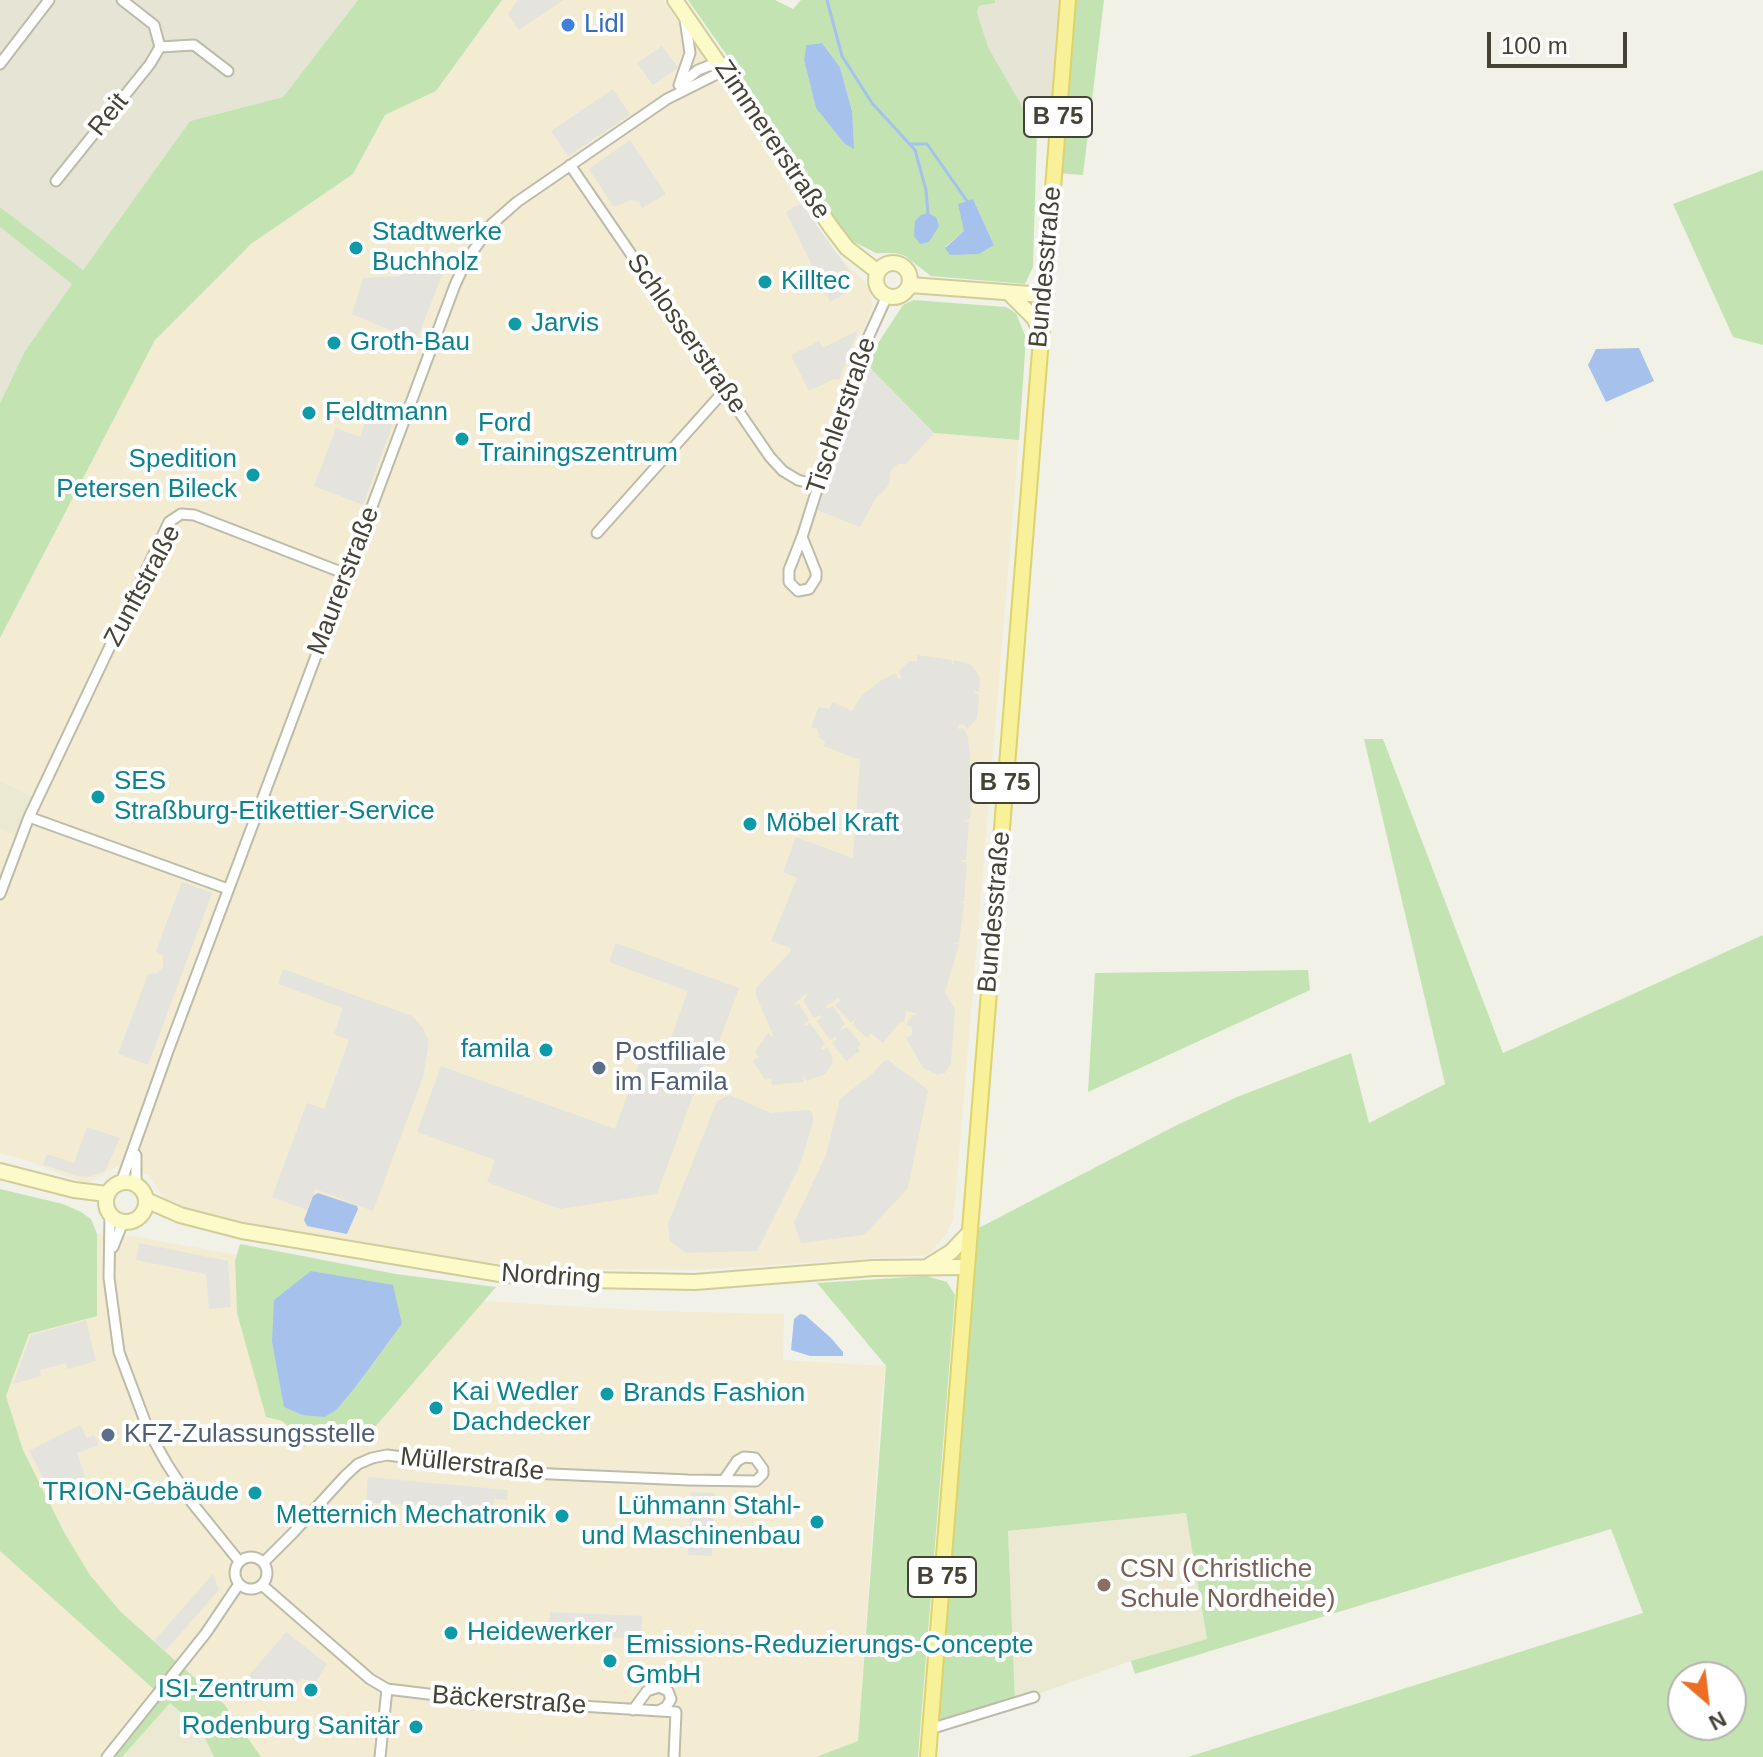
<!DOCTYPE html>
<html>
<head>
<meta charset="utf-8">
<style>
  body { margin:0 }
  #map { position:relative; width:1763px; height:1757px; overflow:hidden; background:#f2f1e7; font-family:Helvetica,sans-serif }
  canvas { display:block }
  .north { position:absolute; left:1667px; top:1661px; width:80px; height:80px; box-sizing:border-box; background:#fff; border:2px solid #b5b3af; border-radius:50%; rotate:152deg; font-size:22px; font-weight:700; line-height:32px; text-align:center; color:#454236 }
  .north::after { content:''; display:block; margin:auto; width:28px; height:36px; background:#ed6d23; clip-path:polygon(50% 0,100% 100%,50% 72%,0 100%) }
  .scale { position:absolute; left:1487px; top:32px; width:140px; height:36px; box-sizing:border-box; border:4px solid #454236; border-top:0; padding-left:10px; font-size:24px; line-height:28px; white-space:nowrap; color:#454236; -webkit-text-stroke:6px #fff; paint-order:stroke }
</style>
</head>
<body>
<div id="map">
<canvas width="1763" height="1757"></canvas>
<div class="north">N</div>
<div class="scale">100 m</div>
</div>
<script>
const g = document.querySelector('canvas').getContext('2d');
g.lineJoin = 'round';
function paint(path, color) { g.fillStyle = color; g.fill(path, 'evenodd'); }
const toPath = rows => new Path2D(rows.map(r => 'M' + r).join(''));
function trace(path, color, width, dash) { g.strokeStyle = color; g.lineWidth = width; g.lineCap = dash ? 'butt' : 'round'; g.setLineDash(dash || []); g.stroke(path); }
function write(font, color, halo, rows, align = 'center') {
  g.font = font + ' Helvetica,sans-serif'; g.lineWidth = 8; g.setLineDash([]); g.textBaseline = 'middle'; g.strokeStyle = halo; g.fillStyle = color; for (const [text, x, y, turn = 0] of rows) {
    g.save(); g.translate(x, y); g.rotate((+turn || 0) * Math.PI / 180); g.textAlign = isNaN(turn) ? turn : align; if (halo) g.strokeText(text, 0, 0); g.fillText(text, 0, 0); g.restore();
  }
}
paint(toPath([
  [0,0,358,0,283,97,190,121,83,270,0,207],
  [995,0,1068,0,1056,142,1037,132,988,47,977,12,979,6,995,3],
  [0,227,73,284,25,351,0,403]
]), '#e6e4d5');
paint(toPath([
  [502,0,663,0,714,72,825,242,868,285,873,305,854,358,865,363,934,433,1019,440,955,1203,953,1220,946,1235,928,1255,693,1270,581,1269,464,1261,263,1228,190,1212,166,1202,149,1175,117,1166,86,1185,32,1162,0,1153,0,829,21,838,38,799,0,781,0,638,155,340,251,244,353,174,385,115,436,91],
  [97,1234,133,1236,237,1255,235,1261,266,1417,282,1421,295,1432,370,1433,483,1301,657,1311,784,1314,783,1360,886,1366,881,1405,858,1742,816,1757,261,1757,225,1705,121,1612,90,1575,64,1532,23,1450,6,1396,29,1334,95,1251],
  [0,1551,158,1693,110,1754,114,1757,0,1757]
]), '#f3ecd3');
paint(toPath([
  [0,781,38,799,21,838,0,829],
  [1187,1513,1207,1639,1131,1661,1015,1702,1008,1531],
  [170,1703,201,1730,214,1757,122,1757]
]), '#ebe9d1');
paint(toPath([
  [358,0,502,0,436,91,385,115,353,174,251,244,155,340,0,638,0,403,25,351,72,284,0,227,0,207,83,270,190,121,283,97],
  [688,0,775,0,793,9,801,0,995,0,995,3,979,6,977,12,988,47,1037,132,1033,267,1025,284,931,276,905,256,896,253,876,253,848,239,824,207,728,57],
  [822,43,840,67,852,111,816,108,804,60,806,45],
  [973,199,994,245,945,247,964,231],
  [1068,0,1104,0,1083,175,1054,173],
  [1763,170,1763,345,1733,337,1673,204],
  [914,300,1006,307,1016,313,1026,338,1019,440,934,433,865,363,903,305],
  [1364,739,1383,739,1503,1053,1763,935,1763,1757,1188,1757,1643,1613,1611,1529,1135,1674,1131,1661,1207,1639,1186,1513,1008,1531,1015,1702,930,1729,969,1233,1175,1126,1237,1097,1351,1053,1369,1123,1445,1084],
  [1683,1677,1731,1677,1731,1725,1683,1725],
  [1308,970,1310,990,1088,1092,1095,973],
  [0,1189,63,1204,81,1212,91,1219,97,1234,97,1316,29,1334,6,1396,23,1450,64,1532,90,1575,121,1612,225,1705,261,1757,214,1757,201,1730,170,1703,122,1757,114,1757,110,1754,158,1693,0,1551],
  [240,1244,396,1274,496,1287,369,1434,301,1447,295,1432,282,1421,266,1417,237,1313,235,1261],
  [311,1271,334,1276,402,1324,357,1385,302,1415,285,1407,272,1342],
  [926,1276,947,1282,955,1295,918,1757,816,1757,858,1741,886,1366,817,1283]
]), '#c3e4b2');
paint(toPath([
  [518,0,563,0,519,30,508,14],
  [662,46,678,68,653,85,637,63],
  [613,89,630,115,568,156,551,131],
  [630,140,666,194,642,208,639,202,631,200,614,207,589,169],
  [801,203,853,276,842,296,830,302,786,212],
  [400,257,423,266,427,258,446,265,416,341,352,314,363,278,401,276],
  [858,330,839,380,834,379,809,391,791,355,819,341,823,348],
  [865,363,934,433,906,464,898,464,891,470,889,485,876,498,860,527,817,510],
  [374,398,399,407,363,505,314,486,336,428,360,437],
  [917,655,952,660,952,666,954,660,966,663,972,665,980,678,979,691,973,691,979,695,977,718,967,729,963,724,958,725,958,729,964,728,968,738,972,778,966,778,972,780,970,819,963,821,969,822,966,860,960,860,967,863,964,902,958,901,964,904,959,942,953,943,959,945,945,992,955,1009,951,1063,945,1073,938,1075,923,1068,906,1038,912,1035,912,1027,906,1025,912,1015,916,1016,915,1013,906,1011,904,1022,900,1022,883,1043,871,1033,867,1038,853,1025,855,1018,851,1023,835,1005,840,1001,838,998,825,1007,827,1009,833,1006,845,1024,840,1029,842,1030,847,1027,861,1044,857,1048,860,1051,846,1061,832,1043,837,1039,835,1037,830,1040,817,1021,822,1017,820,1015,814,1018,803,1000,808,995,805,994,793,1005,799,1004,809,1020,804,1024,806,1026,810,1023,825,1044,821,1048,822,1050,828,1047,833,1062,825,1074,807,1081,803,1075,804,1082,772,1085,771,1078,765,1080,753,1061,759,1057,755,1052,768,1033,772,1037,773,1035,756,995,756,988,791,951,790,948,771,941,797,878,783,872,796,837,853,858,860,760,824,746,825,741,820,738,817,729,811,727,819,707,829,709,833,702,852,711,862,695,882,680,896,673,898,679,901,678,899,671,909,661,917,661],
  [182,882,212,893,148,1065,118,1054,148,974,157,973,163,967,163,956,156,951],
  [616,943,739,988,710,1066,704,1065,657,1194,560,1209,487,1182,495,1160,417,1132,441,1066,615,1129,641,1058,661,1065,688,991,609,962],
  [283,969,412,1016,423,1028,429,1042,423,1077,373,1211,315,1189,307,1210,272,1197,307,1103,324,1109,349,1040,334,1034,343,1008,278,984],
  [888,1060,928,1090,908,1188,864,1235,801,1243,794,1223,826,1155,840,1099,873,1073,884,1061],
  [730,1095,771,1113,809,1110,813,1114,813,1123,799,1167,757,1251,686,1253,670,1241,668,1224,717,1101],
  [87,1127,120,1138,105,1171,88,1177,78,1176,43,1165,47,1154,74,1163],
  [139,1243,228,1261,231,1307,209,1309,206,1274,136,1260],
  [86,1320,96,1361,68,1369,66,1363,40,1370,41,1376,13,1384,31,1335],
  [80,1425,87,1438,94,1435,99,1445,77,1453,85,1476,52,1494,29,1451],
  [368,1477,508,1490,507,1500,494,1499,493,1512,471,1510,468,1507,467,1510,366,1502],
  [691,1492,715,1493,712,1556,688,1555],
  [213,1574,219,1590,165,1651,154,1641],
  [550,1612,642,1616,641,1639,549,1635],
  [286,1632,327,1664,315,1683,301,1678,284,1703,247,1678]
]), '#e4e3de');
paint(toPath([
  [822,43,840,67,852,111,854,149,845,144,816,108,804,60,806,45],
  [973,199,994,245,979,254,950,255,945,248,964,231,958,204],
  [928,213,936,217,939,226,929,242,920,244,914,236,915,221,921,215],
  [1639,348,1654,381,1606,402,1588,365,1596,349],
  [318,1193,357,1206,358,1209,347,1234,307,1226,304,1220,313,1196],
  [311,1271,393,1285,402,1324,357,1385,337,1409,325,1417,302,1415,284,1407,272,1342,274,1300],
  [800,1314,805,1315,831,1338,843,1352,843,1356,810,1356,791,1350,794,1319]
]), '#a6c1ec');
trace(toPath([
  [827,0,842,56,872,103,915,150,926,190,928,213],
  [910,144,927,144,967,201]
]), '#a6c1ec', 3);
const street = toPath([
  [160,47,194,45,228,71],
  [0,64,49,0],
  [679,85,690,53,685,19],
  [680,85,698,70,719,62],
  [570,165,770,457,783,471,798,480,817,485],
  [56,181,150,64,160,47,154,25,122,0],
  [597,533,724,391],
  [802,537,816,572,816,578,809,589,798,591,789,582,789,570,802,537,858,360,887,296],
  [228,889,29,817,169,522,181,514,194,515,346,574],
  [0,894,29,817],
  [121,1183,168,1051,455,285,466,261,492,224,517,202,667,99,725,70],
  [136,1185,136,1155],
  [110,1216,109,1278,119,1352,149,1432,167,1464,193,1504,239,1561],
  [113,1247,123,1222],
  '235 1573a16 16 0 1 1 32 0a16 16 0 1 1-32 0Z',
  [264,1562,293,1533,345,1476,358,1464,372,1458,387,1455,529,1473,688,1480,756,1481,763,1474,763,1469,755,1458,744,1457,737,1461,724,1480],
  [262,1585,370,1679,387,1689,469,1699,676,1712,674,1757],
  [633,1710,647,1691,659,1687,668,1691,671,1699,666,1707,660,1710],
  [930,1729,1034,1697],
  [107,1757,206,1633,239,1584],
  [380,1757,387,1689]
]);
const secondary = toPath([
  [675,0,831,227,847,248,878,272],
  '876 280a17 17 0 1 1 34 0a17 17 0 1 1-34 0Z',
  [910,285,1044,295],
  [1009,293,1034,318,1041,332],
  [0,1171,74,1190,107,1194],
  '106 1202a20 20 0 1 1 40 0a20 20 0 1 1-40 0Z',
  [146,1200,180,1215,242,1231,506,1275,588,1280,695,1282,873,1268,966,1267],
  [930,1265,951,1252,969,1233]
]);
const primary = toPath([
  [928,1757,1068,0]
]);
trace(street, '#bdbbaa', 13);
trace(secondary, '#d0cd99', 18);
trace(primary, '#dcd36b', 18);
trace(street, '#fff', 9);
trace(secondary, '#fbfac8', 14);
trace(primary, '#f8f19a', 14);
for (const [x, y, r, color] of [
  [568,25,8,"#3f7fe0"],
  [356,248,8,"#0f9aa8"],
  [765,282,8,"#0f9aa8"],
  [515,324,8,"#0f9aa8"],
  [334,343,8,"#0f9aa8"],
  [309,413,8,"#0f9aa8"],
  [462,439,8,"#0f9aa8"],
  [253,475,8,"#0f9aa8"],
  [98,797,8,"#0f9aa8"],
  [750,824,8,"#0f9aa8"],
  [546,1050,8,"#0f9aa8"],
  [599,1068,8,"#5c6f8a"],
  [607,1394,8,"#0f9aa8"],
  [436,1408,8,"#0f9aa8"],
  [108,1435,8,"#5c6f8a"],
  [255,1493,8,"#0f9aa8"],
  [562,1516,8,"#0f9aa8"],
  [817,1522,8,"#0f9aa8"],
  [1104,1585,8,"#8d6e63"],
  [451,1633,8,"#0f9aa8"],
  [610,1661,8,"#0f9aa8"],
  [311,1690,8,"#0f9aa8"],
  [416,1727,8,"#0f9aa8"]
]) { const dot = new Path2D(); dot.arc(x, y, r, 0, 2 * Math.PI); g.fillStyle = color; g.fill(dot); trace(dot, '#fff', 3); }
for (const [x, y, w] of [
  [1058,117,68],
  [1005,783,68],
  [942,1577,68]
]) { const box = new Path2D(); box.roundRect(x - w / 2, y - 20, w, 40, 6); g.fillStyle = '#fff'; g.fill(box); trace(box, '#454236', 2); }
write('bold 24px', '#454236', null, [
  ["B 75",1058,117],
  ["B 75",1005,783],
  ["B 75",942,1577]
]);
write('26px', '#366cbe', '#fff', [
  ["Lidl",584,25]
], 'left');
write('26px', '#454236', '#fff', [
  ["Reit",109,115,-51],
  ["Zimmererstraße",772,140,56],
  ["Bundesstraße",1046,267,-85],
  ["Schlosserstraße",686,334,55],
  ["Tischlerstraße",842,416,-71],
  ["Maurerstraße",344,581,-69],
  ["Zunftstraße",143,586,-62],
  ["Bundesstraße",995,912,-85],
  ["Nordring",551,1277,4],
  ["Müllerstraße",472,1465,6],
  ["Bäckerstraße",509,1701,4]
]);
write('26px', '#0d838f', '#fff', [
  ["Stadtwerke",372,233],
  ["Buchholz",372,263],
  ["Killtec",781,282],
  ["Jarvis",531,324],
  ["Groth-Bau",350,343],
  ["Feldtmann",325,413],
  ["Ford",478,424],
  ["Trainingszentrum",478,454],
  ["Spedition",237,460,"right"],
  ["Petersen Bileck",237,490,"right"],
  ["SES",114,782],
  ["Straßburg-Etikettier-Service",114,812],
  ["Möbel Kraft",766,824],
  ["famila",530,1050,"right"],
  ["Kai Wedler",452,1393],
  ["Dachdecker",452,1423],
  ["Brands Fashion",623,1394],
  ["TRION-Gebäude",239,1493,"right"],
  ["Lühmann Stahl-",801,1507,"right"],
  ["und Maschinenbau",801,1537,"right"],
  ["Metternich Mechatronik",546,1516,"right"],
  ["Heidewerker",467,1633],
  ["Emissions-Reduzierungs-Concepte",626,1646],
  ["GmbH",626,1676],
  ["ISI-Zentrum",295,1690,"right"],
  ["Rodenburg Sanitär",400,1727,"right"]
], 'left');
write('26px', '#4e5e75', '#fff', [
  ["Postfiliale",615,1053],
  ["im Famila",615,1083],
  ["KFZ-Zulassungsstelle",124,1435]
], 'left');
write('26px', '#785e54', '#fff', [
  ["CSN (Christliche",1120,1570],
  ["Schule Nordheide)",1120,1600]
], 'left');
</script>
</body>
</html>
